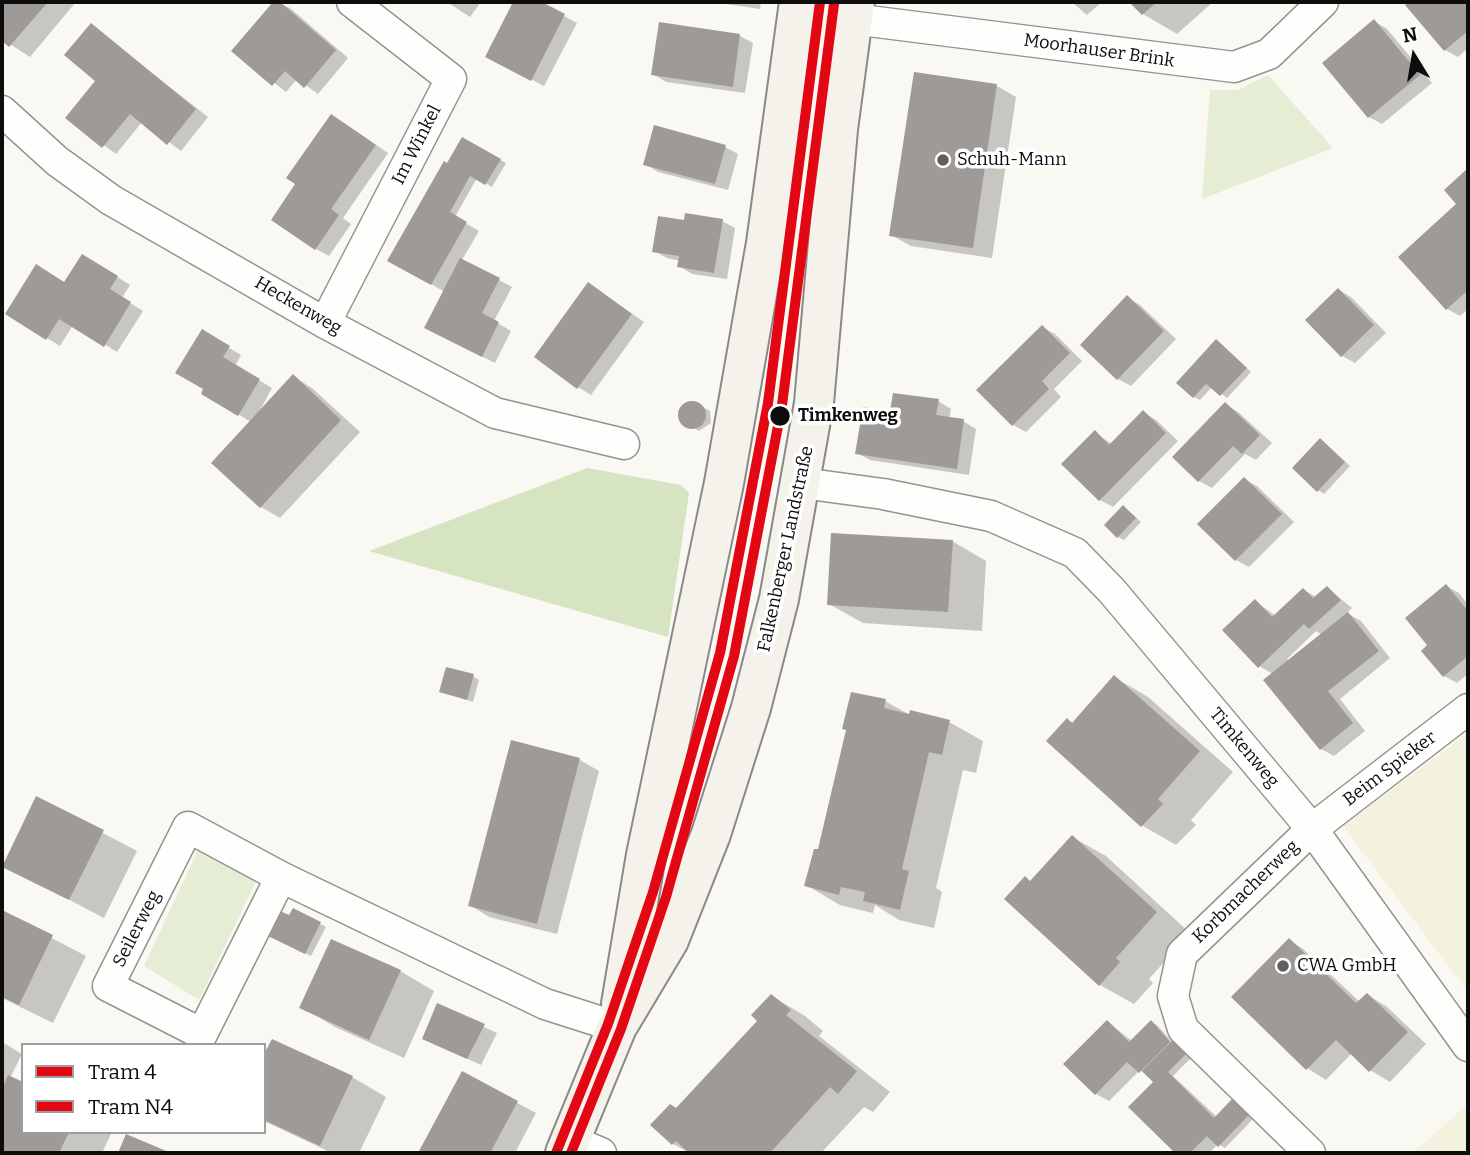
<!DOCTYPE html>
<html>
<head>
<meta charset="utf-8">
<style>
  body { margin:0 }
  #map { position:relative; width:1470px; height:1155px; overflow:hidden; background:#faf8f2; font-family:Bitter,serif }
  canvas { display:block }
  .frame { position:absolute; inset:0; border:4px solid #0d0d0d; pointer-events:none }
  .legend { position:absolute; left:21px; top:1043px; width:245px; height:91px; box-sizing:border-box; background:#fff; border:2px solid #9e9e9e; margin:0; padding:9px 12px; list-style:none; font-size:21px; color:#0d0d0d }
  .legend li { display:flex; align-items:center; gap:14px; height:35px }
  .legend b { width:35px; border:2px solid #9e9e9e }
  .north { position:absolute; left:1379px; top:21px; width:70px; height:70px; -webkit-text-stroke:5px #fff; paint-order:stroke; rotate:349deg; font-size:19px; font-weight:700; line-height:28px; text-align:center; color:#0d0d0d }
  .north::after { content:''; display:block; margin:auto; width:24px; height:32px; background:#0d0d0d; clip-path:polygon(50% 0,100% 100%,50% 72%,0 100%) }
</style>
</head>
<body>
<div id="map">
<canvas width="1470" height="1155"></canvas>
<div class="frame"></div>
<ul class="legend">
<li><b style="height:9px;background:#e30613"></b>Tram 4</li>
<li><b style="height:9px;background:#e30613"></b>Tram N4</li>
</ul>
<div class="north">N</div>
</div>
<script>
const g = document.querySelector('canvas').getContext('2d');
g.lineJoin = 'round';
function paint(path, color) { g.fillStyle = color; g.fill(path, 'evenodd'); }
const toPath = rows => new Path2D(rows.map(r => 'M' + r).join(''));
function trace(path, color, width, dash) { g.strokeStyle = color; g.lineWidth = width; g.lineCap = dash ? 'butt' : 'round'; g.setLineDash(dash || []); g.stroke(path); }
function write(font, color, halo, rows, align = 'center') {
  g.font = font + ' Bitter,serif'; g.lineWidth = 7; g.setLineDash([]); g.textBaseline = 'middle'; g.strokeStyle = halo; g.fillStyle = color; for (const [text, x, y, turn = 0] of rows) {
    g.save(); g.translate(x, y); g.rotate((+turn || 0) * Math.PI / 180); g.textAlign = isNaN(turn) ? turn : align; if (halo) g.strokeText(text, 0, 0); g.fillText(text, 0, 0); g.restore();
  }
}
paint(toPath([
  [1468,733,1468,992,1343,826],
  [1468,1104,1468,1153,1413,1153]
]), '#f5f1df');
paint(toPath([
  [1268,75,1333,148,1202,199,1210,90,1238,90],
  [199,848,258,877,199,1000,144,966]
]), '#e5eed4');
paint(toPath([
  [587,468,681,485,689,493,668,637,369,551]
]), '#d6e4c2');
paint(toPath([
  [2,2,73,2,75,3,30,57,2,39],
  [276,2,290,8,348,58,318,94,297,79,286,92,234,51],
  [447,2,481,2,470,17],
  [515,2,539,2,577,23,544,86,487,56],
  [712,2,761,2,760,9],
  [1072,2,1102,2,1087,15],
  [1132,2,1213,2,1177,34,1143,14],
  [1412,2,1468,2,1468,48,1458,57,1445,50,1408,5],
  [1374,21,1387,29,1432,83,1382,124,1369,117],
  [661,24,740,36,753,43,745,93,666,82,653,74],
  [91,25,208,117,181,151,142,122,116,154,67,118,98,80],
  [915,74,997,86,1016,97,992,258,911,246,891,235],
  [344,123,388,153,343,218,351,224,329,256,316,249],
  [463,139,506,163,492,187,477,178,455,217,479,231,462,260,512,287,494,321,511,331,495,363,439,335,445,292,389,260],
  [725,147,738,154,728,190,658,172,645,164],
  [1468,170,1468,309,1460,316,1447,309,1459,204,1446,190],
  [722,221,735,228,727,279,692,274,679,266,680,261,667,258,654,251,685,222],
  [95,263,130,285,122,298,143,311,117,352,73,325,60,346,7,313,65,284],
  [589,284,644,322,591,395,578,387],
  [1339,290,1351,297,1386,333,1355,363,1342,356,1308,320],
  [1127,298,1140,305,1176,339,1131,386,1118,379],
  [1042,327,1055,334,1082,361,1054,389,1061,397,1026,432,1013,425],
  [202,332,241,355,235,366,272,388,257,416,293,376,312,388,360,432,280,518,261,507,251,422,203,393],
  [1222,345,1251,372,1227,398,1212,387,1200,400,1194,397],
  [938,401,951,409,949,419,963,421,976,429,969,475,870,460,857,453,892,413],
  [696,403,710,411,711,423,699,431,681,421,680,413,684,405],
  [1225,404,1238,412,1272,443,1256,460,1245,454,1212,488,1199,481,1175,457],
  [1143,412,1156,420,1178,441,1113,507,1100,500,1095,433,1112,444],
  [1326,444,1350,466,1324,494,1318,490],
  [1244,479,1257,486,1294,522,1249,567,1236,560],
  [1129,511,1141,522,1124,540,1118,537],
  [952,541,986,561,982,631,863,623,829,604],
  [1446,586,1459,593,1468,605,1468,674,1457,683,1444,676,1423,651,1430,645],
  [1327,588,1352,608,1347,613,1361,621,1390,658,1340,699,1365,731,1334,756,1321,749,1273,674,1259,666,1255,601,1276,616,1304,590,1316,597],
  [1316,631,1322,635,1289,661,1287,659],
  [473,676,479,680,473,702,441,691],
  [1114,677,1148,697,1233,772,1191,820,1196,825,1176,845,1143,826,1048,741,1068,720,1074,724],
  [885,701,910,715,949,722,983,741,976,773,963,770,936,888,942,892,934,928,899,920,875,905,873,913,840,905,806,885],
  [512,742,580,760,599,771,557,934,489,917,470,905],
  [36,798,137,851,104,918,3,865],
  [1072,837,1106,856,1190,933,1149,979,1153,983,1134,1004,1100,985,1006,899,1031,882],
  [294,910,326,927,311,956,276,939],
  [2,912,86,956,53,1023,2,998],
  [1290,941,1302,948,1360,1002,1367,995,1386,1006,1426,1044,1390,1082,1370,1070,1352,1053,1326,1080,1307,1068],
  [400,971,434,991,404,1058,335,1027,302,1007],
  [772,996,805,1016,823,1031,819,1036,890,1092,873,1112,864,1107,821,1153,690,1153,673,1144,677,1110,760,1021],
  [438,1006,497,1033,481,1065,437,1045],
  [1108,1022,1132,1041,1151,1022,1157,1025,1173,1043,1192,1057,1173,1076,1217,1117,1233,1101,1253,1119,1225,1148,1218,1144,1209,1153,1177,1153,1130,1107,1156,1082,1140,1070,1109,1101,1096,1094],
  [2,1042,22,1054,10,1078,23,1132,112,1132,102,1153,2,1151],
  [264,1058,352,1077,386,1097,359,1153,332,1153,264,1121],
  [463,1074,536,1113,515,1153,420,1153]
]), '#0003');
paint(toPath([
  [2,2,48,2,9,47,2,41],
  [273,2,280,2,336,50,304,88,285,71,272,86,231,51],
  [513,2,542,2,565,14,531,81,485,57],
  [1129,2,1157,2,1142,15],
  [1409,2,1467,2,1468,31,1444,51,1405,5],
  [1374,19,1420,75,1368,118,1322,63],
  [659,22,740,34,733,87,651,75],
  [91,23,196,109,167,145,130,114,102,148,65,118,95,81,64,55],
  [914,72,997,84,973,248,889,236],
  [331,114,376,145,331,209,339,215,315,250,271,220,295,184,286,178],
  [654,125,726,145,715,184,643,165],
  [462,137,501,159,485,185,470,176,450,212,467,222,431,285,387,261,444,161,447,163],
  [1468,168,1468,290,1446,310,1398,257,1456,204,1444,190],
  [685,213,723,219,714,273,677,267,679,256,652,252,658,216,684,220],
  [82,254,118,276,110,289,131,302,104,347,59,319,46,340,5,314,36,264,64,282],
  [460,258,500,278,482,313,499,322,482,357,424,328],
  [588,282,632,314,577,389,534,357],
  [1338,288,1374,325,1341,357,1305,320],
  [1127,295,1164,331,1117,380,1080,345],
  [1042,325,1070,353,1042,381,1049,389,1012,426,976,390],
  [202,329,230,346,223,357,260,379,238,416,201,394,203,389,175,373],
  [1216,339,1247,368,1220,396,1206,384,1193,398,1176,383],
  [293,374,341,420,260,508,211,463],
  [893,393,939,399,936,415,964,419,957,469,855,454,863,407,890,411],
  '678 415a14 14 0 1 1 28 0a14 14 0 1 1-28 0Z',
  [1225,402,1260,435,1242,454,1233,446,1198,482,1172,457],
  [1143,410,1166,433,1099,501,1061,464,1095,430,1109,445],
  [1320,438,1345,462,1317,492,1292,468],
  [1244,477,1282,514,1235,561,1197,524],
  [1123,505,1136,518,1117,538,1104,525],
  [831,533,953,540,948,612,827,605],
  [1446,584,1468,611,1468,656,1443,677,1421,651,1427,645,1405,618],
  [1327,586,1341,600,1309,629,1304,624,1258,668,1222,630,1255,599,1272,617,1303,588,1313,598],
  [1348,612,1379,651,1328,691,1353,723,1320,750,1263,680],
  [446,667,474,674,467,700,439,692],
  [1114,675,1200,751,1158,799,1163,804,1141,827,1046,741,1067,718,1072,723],
  [851,692,886,699,884,708,909,714,910,710,950,720,942,755,929,752,902,869,909,871,900,910,863,901,865,892,841,887,839,895,804,886,814,849,818,849,846,730,842,729],
  [511,740,580,758,537,924,468,906],
  [36,796,104,830,69,900,2,867],
  [1072,835,1157,912,1116,958,1120,962,1099,986,1004,899,1025,876,1030,881],
  [293,908,321,922,305,954,268,936,280,911,289,915],
  [2,910,53,935,19,1005,2,997],
  [1289,938,1356,1003,1367,993,1408,1032,1369,1072,1336,1040,1306,1070,1231,997],
  [331,939,401,970,369,1040,299,1008],
  [771,994,791,1010,786,1015,857,1071,838,1094,830,1087,770,1153,689,1153,676,1141,672,1145,650,1125,670,1104,676,1108,757,1021,751,1015],
  [437,1003,485,1024,467,1059,422,1039],
  [1107,1020,1129,1042,1151,1020,1170,1042,1139,1073,1127,1062,1095,1095,1063,1064],
  [272,1039,353,1076,320,1146,264,1120,264,1054],
  [1173,1040,1187,1053,1168,1072,1214,1118,1232,1099,1249,1115,1218,1147,1207,1136,1190,1153,1175,1153,1128,1107,1153,1082,1142,1071],
  [462,1071,518,1101,490,1153,418,1153],
  [8,1075,23,1082,23,1132,69,1132,59,1153,2,1151,2,1089],
  [126,1134,171,1153,118,1153]
]), '#9d9a97');
const street = toPath([
  [853,19,1234,67,1269,54,1323,2],
  [2,111,57,161,111,200,325,323,495,413,624,444],
  [325,323,451,79,352,2],
  [802,483,883,494,991,516,1075,553,1112,591,1312,829,1468,1046],
  [281,877,202,1034,108,986,188,827,281,877,545,1004,617,1027],
  [570,1140,601,1153],
  [1310,1153,1183,1029,1173,996,1182,954,1312,829,1468,709]
]);
const secondary = toPath([
  [621,1004,646,855,724,483,766,243,799,2],
  [565,1153,617,1027,669,940,711,834,751,708,779,599,814,403,838,129,855,2]
]);
trace(street, '#949390', 33);
trace(secondary, '#8a8987', 42);
trace(street, '#fefefd', 30);
trace(secondary, '#f4f2ea', 38);
trace(toPath([
  [556,1153,608,1024,653,892,720,653,768,403,820,2]
]), '#e30613', 10);
trace(toPath([
  [571,1153,621,1029,666,897,734,656,782,405,834,4]
]), '#e30613', 10);
for (const [x, y, r, color] of [
  [943,160,7,"#605f5d"],
  [780,416,11,"#0d0d0d"],
  [1283,966,7,"#605f5d"]
]) { const dot = new Path2D(); dot.arc(x, y, r, 0, 2 * Math.PI); g.fillStyle = color; g.fill(dot); trace(dot, '#fff', 2.5); }
write('18px', '#0d0d0d', '#fff', [
  ["Moorhauser Brink",1099,51,8],
  ["Im Winkel",417,145,-63],
  ["Heckenweg",298,306,30],
  ["Falkenberger Landstraße",786,549,-78],
  ["Timkenweg",1244,748,50],
  ["Beim Spieker",1390,769,-37],
  ["Korbmacherweg",1246,892,-44],
  ["Seilerweg",137,929,-63]
]);
write('18px', '#0d0d0d', '#fff', [
  ["Schuh-Mann",957,160],
  ["CWA GmbH",1297,966]
], 'left');
write('bold 18px', '#0d0d0d', '#fff', [
  ["Timkenweg",798,416]
], 'left');
</script>
</body>
</html>
